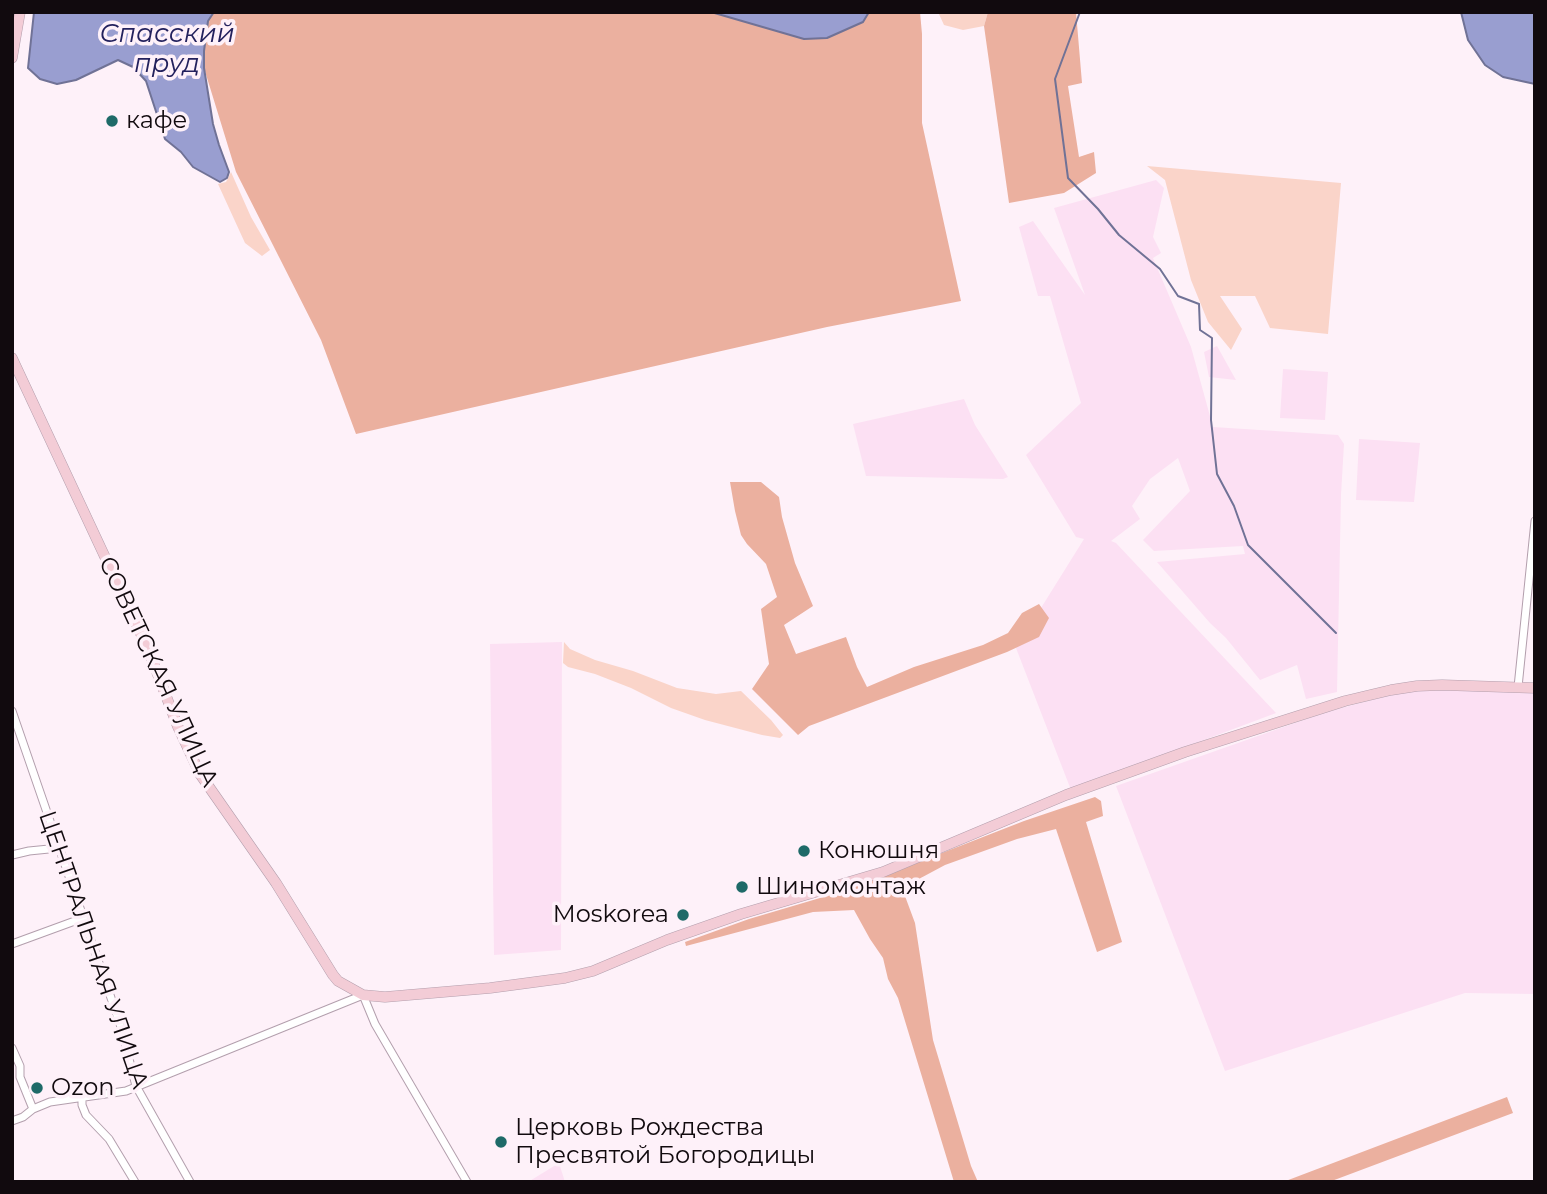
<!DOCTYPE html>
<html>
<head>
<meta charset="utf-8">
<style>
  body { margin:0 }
  #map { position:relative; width:1547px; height:1194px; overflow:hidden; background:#fef1f9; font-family:Montserrat,sans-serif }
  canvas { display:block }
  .frame { position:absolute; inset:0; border:14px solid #110a0e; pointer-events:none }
</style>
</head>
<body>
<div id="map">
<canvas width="1547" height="1194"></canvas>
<div class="frame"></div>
</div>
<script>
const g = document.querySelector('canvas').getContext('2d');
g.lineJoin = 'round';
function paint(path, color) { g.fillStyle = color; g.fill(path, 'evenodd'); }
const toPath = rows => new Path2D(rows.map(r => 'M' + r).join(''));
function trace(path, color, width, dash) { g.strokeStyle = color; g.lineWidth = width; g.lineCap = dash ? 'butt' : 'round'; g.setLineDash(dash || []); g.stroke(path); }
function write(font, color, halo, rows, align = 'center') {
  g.font = font + ' Montserrat,sans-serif'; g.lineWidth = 7; g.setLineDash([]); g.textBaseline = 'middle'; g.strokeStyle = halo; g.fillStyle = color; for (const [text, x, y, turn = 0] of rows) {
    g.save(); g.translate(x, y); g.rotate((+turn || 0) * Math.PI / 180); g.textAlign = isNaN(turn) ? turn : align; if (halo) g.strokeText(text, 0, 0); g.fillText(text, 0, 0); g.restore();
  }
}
paint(toPath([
  [1156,180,1164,188,1153,237,1161,253,1153,258,1191,347,1213,427,1338,435,1344,444,1341,495,1337,692,1306,699,1297,665,1260,680,1226,638,1210,623,1157,562,1245,554,1243,546,1154,551,1143,540,1190,491,1178,458,1150,479,1132,506,1140,519,1111,541,1116,543,1276,713,1071,790,1016,648,1084,539,1076,537,1026,455,1081,403,1050,296,1038,296,1019,227,1033,221,1085,295,1054,208],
  [1217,346,1236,380,1209,377,1204,352],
  [1283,369,1328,372,1325,420,1280,418],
  [964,399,975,425,1008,477,1003,479,866,476,853,424],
  [1359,439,1420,443,1414,502,1356,500],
  [562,642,561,950,494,955,490,644],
  [1413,689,1535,692,1535,994,1465,993,1225,1071,1116,786,1326,712],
  [559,1163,565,1182,528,1182]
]), '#fce0f3');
paint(toPath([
  [938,12,988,12,984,26,963,30,944,25],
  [1147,166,1341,183,1328,334,1270,328,1255,296,1220,296,1242,329,1231,350,1208,322,1191,280,1165,180],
  [231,172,251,217,270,250,262,256,245,243,218,184,226,182],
  [564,642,570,649,595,660,633,671,677,688,716,694,741,691,771,720,783,735,780,738,762,735,705,720,671,708,631,688,595,674,568,667,563,663]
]), '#fad4c9');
paint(toPath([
  [214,12,711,12,804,39,827,38,863,22,869,12,920,12,922,34,922,123,961,301,827,327,356,434,321,340,236,172,204,68,204,51,208,21],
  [988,12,1076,12,1082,83,1068,86,1079,157,1094,152,1096,173,1064,193,1009,203,984,26],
  [730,482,761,482,779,497,782,517,795,563,813,606,784,625,796,654,846,637,857,667,867,687,914,667,983,645,1008,633,1022,613,1039,604,1049,618,1039,637,1007,652,809,726,798,735,752,689,769,664,761,609,777,597,766,564,747,544,741,535,735,511],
  [1095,797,1101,801,1103,816,1086,822,1122,942,1097,952,1056,829,1017,839,945,865,902,888,915,923,933,1040,971,1166,978,1182,954,1182,898,998,888,979,883,958,870,939,854,910,813,912,686,946,685,942,749,919,847,890,1024,821],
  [1507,1097,1513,1113,1329,1182,1283,1182]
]), '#ebb09f');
const water = toPath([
  [34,12,214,12,208,21,204,51,204,68,213,124,219,145,229,172,227,178,220,182,193,167,181,152,165,139,146,81,133,67,118,60,76,80,57,84,40,79,28,68,34,12],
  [711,12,869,12,863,22,827,38,804,39,711,12],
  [1461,12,1535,12,1535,84,1503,77,1485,65,1468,40,1461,12]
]);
paint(water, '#999ed0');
trace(water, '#707296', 2);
trace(toPath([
  [1080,12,1055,79,1068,178,1098,209,1119,235,1160,269,1178,296,1199,304,1200,330,1212,338,1211,420,1217,474,1234,506,1248,545,1336,633]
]), '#707296', 2);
const street = toPath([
  [1518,687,1535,521],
  [12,711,120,1024,136,1086,190,1182],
  [12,855,29,851,59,848],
  [12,944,83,918],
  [12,1048,20,1066,20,1077,33,1109],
  [82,1097,82,1105,86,1115,109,1139,135,1182],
  [12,1121,23,1117,33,1109,50,1102,126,1091,363,995,375,1024,467,1182]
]);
const secondary = toPath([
  [12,58,20,12],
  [12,358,148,649,178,727,200,774,276,883,333,975,338,981,363,995,385,997,490,988,565,978,593,971,667,940,741,914,883,872,1066,795,1185,752,1345,701,1391,690,1417,686,1442,685,1535,688]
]);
trace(street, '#b39fad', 9);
trace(secondary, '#b39fad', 11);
trace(street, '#fff', 7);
trace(secondary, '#f3ccd6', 10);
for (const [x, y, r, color] of [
  [112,121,7,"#1e6a68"],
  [804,851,7,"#1e6a68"],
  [742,887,7,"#1e6a68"],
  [683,915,7,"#1e6a68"],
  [37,1088,7,"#1e6a68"],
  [501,1142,7,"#1e6a68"]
]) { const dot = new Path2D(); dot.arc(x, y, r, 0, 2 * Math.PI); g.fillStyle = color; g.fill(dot); trace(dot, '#fef1f9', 2.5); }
write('24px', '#110a0e', '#fef1f9', [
  ["кафе",126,121],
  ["Конюшня",818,851],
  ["Шиномонтаж",756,887],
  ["Moskorea",669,915,"right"],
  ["Ozon",51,1088],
  ["Церковь Рождества",515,1128],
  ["Пресвятой Богородицы",515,1156]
], 'left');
write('24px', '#110a0e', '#fef1f9', [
  ["СОВЕТСКАЯ УЛИЦА",158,672,65],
  ["ЦЕНТРАЛЬНАЯ УЛИЦА",93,950,71]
]);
write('italic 26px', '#23215d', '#fef1f9', [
  ["Спасский",167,34],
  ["пруд",167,64]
]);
</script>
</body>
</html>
